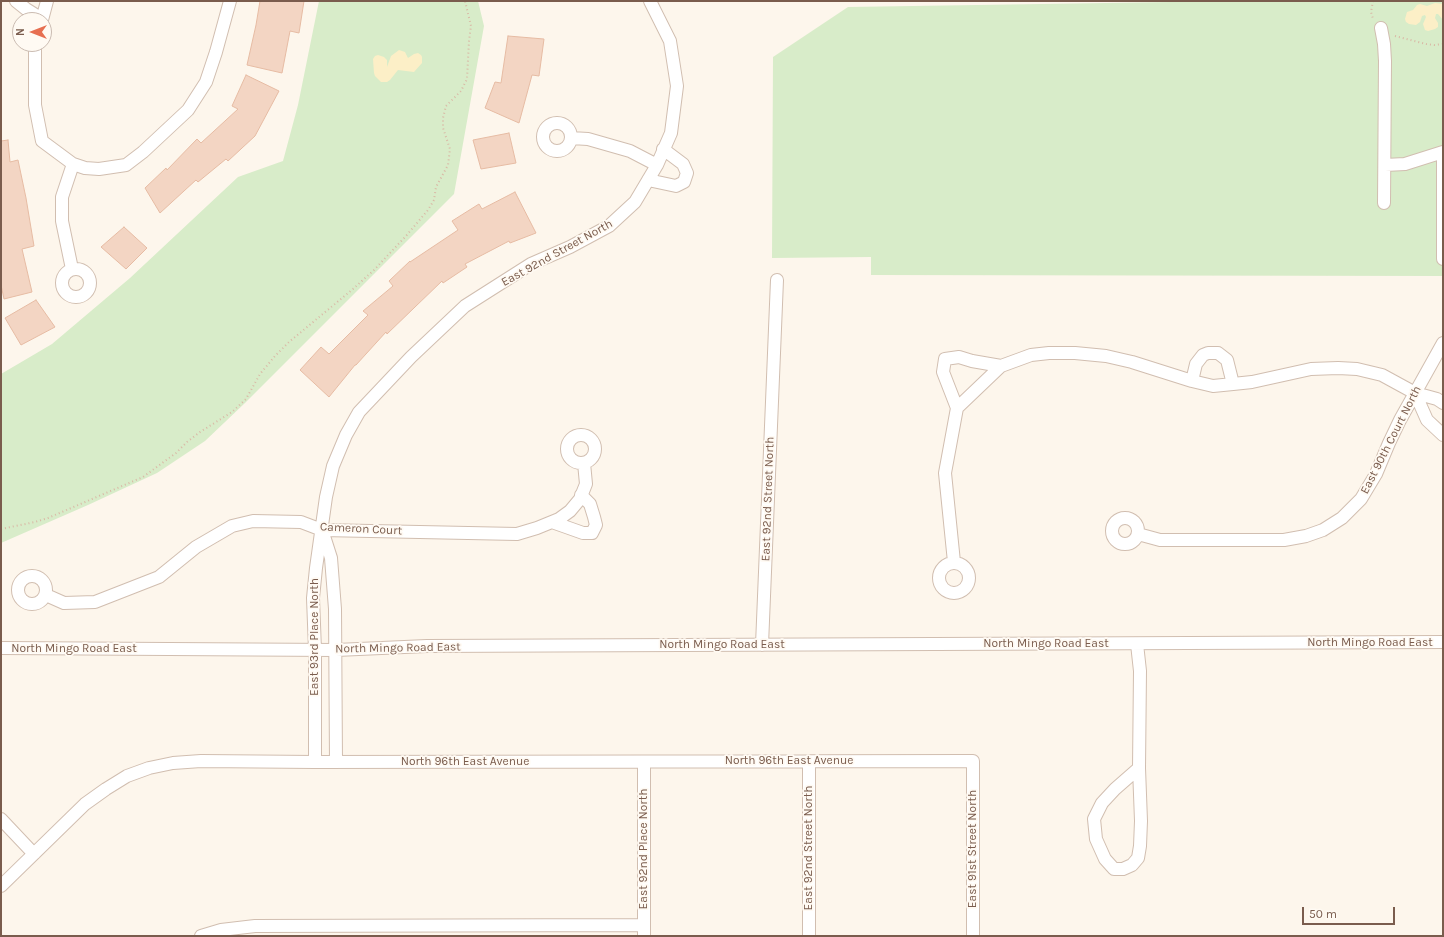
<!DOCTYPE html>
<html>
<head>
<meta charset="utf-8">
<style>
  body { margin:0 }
  #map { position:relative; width:1444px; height:937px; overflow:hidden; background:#fdf6ec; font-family:Karla,sans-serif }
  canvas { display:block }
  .frame { position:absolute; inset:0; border:2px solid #7a5c4d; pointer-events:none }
  .north { position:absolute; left:12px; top:12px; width:40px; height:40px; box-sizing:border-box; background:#fffaf3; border:1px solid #cabbb1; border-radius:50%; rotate:270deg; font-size:11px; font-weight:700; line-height:16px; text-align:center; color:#7a5c4d }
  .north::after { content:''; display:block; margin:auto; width:14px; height:18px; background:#e76f51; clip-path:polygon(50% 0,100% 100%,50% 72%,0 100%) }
  .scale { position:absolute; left:1302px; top:907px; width:93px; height:18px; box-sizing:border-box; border:2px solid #7a5c4d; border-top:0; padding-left:5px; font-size:12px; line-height:14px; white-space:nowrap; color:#7a5c4d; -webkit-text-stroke:3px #fffaf3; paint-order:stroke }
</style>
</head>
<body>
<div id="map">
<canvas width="1444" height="937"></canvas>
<div class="frame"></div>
<div class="north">N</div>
<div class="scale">50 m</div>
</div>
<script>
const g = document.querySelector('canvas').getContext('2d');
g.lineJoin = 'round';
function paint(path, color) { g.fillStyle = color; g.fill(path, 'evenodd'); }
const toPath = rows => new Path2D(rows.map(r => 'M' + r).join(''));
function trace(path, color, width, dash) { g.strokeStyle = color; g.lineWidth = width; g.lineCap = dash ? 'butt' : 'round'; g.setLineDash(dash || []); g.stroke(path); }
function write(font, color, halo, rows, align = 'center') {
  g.font = font + ' Karla,sans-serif'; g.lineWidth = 3.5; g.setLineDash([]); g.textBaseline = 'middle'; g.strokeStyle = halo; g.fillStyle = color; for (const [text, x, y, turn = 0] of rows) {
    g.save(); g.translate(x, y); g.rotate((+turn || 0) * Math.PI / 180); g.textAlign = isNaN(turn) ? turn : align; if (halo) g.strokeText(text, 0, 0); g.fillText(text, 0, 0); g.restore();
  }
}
paint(toPath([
  [319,1,478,1,484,26,454,194,245,403,205,441,157,473,88,505,1,543,1,374,52,344,130,278,238,177,283,161,298,105],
  [1235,1,1443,1,1443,276,871,275,871,257,772,258,773,57,848,7]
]), '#d8ecc9');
paint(toPath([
  [1435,3,1443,4,1443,20,1438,14,1436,14,1435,18,1438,23,1438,27,1435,29,1428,31,1425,30,1423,24,1426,17,1425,15,1422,16,1420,22,1416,25,1409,24,1406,22,1405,19,1407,12,1413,10,1417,5,1420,4,1427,6],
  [399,50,405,52,408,58,414,54,418,53,421,55,422,57,422,63,414,72,398,70,390,80,387,82,381,82,375,76,374,73,373,59,375,56,378,55,384,57,387,60,387,67,391,56]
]), '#fcefc7');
const building = toPath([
  [260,1,304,1,299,33,290,31,282,73,247,65,256,25,260,1],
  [508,36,544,39,539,76,532,75,519,123,485,108,495,82,501,83,508,36],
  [246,75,279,91,255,136,228,161,226,159,198,182,196,180,160,213,145,188,166,168,167,170,197,139,201,143,238,109,232,106,246,75],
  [509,133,516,163,481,169,473,140,509,133],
  [8,140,10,162,18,160,26,198,34,246,22,249,32,292,4,299,1,285,1,141,8,140],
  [515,192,536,233,510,243,509,241,465,264,467,267,443,283,442,281,387,334,386,332,356,365,355,365,329,397,300,370,321,347,329,354,368,315,363,311,393,286,389,281,410,261,410,262,458,230,452,221,479,204,482,209,515,192],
  [124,227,147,248,126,269,101,247,124,227],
  [36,300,55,327,21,345,5,318,36,300]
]);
paint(building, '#f3d5c3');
trace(building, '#e6bba3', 1);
const minor = toPath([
  [16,1,26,9,42,19],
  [42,20,47,1],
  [1381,28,1384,44,1385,61,1384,203],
  [35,44,35,105,42,141,73,164,85,168,99,169,126,165,143,152,188,110,206,82,216,52,230,1],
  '543 137a14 14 0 1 1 28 0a14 14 0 1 1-28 0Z',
  [571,138,588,139,630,151,657,165],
  [1385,165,1405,164,1443,152,1443,259],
  [648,180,676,186,684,182,687,173,683,164,663,149],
  '62 283a14 14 0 1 1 28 0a14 14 0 1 1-28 0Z',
  [72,269,62,221,62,197,73,164],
  [1233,384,1252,382,1311,369,1338,368,1357,369,1382,375,1415,393,1437,399,1443,403],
  [1415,393,1427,420,1443,435],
  [957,408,943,372,945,359,959,357,972,361,1001,366],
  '567 449a14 14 0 1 1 28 0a14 14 0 1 1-28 0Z',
  '1112 531a13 13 0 1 1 26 0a13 13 0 1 1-26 0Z',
  [552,522,583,533,592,533,596,525,594,517,590,504,581,495],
  [323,533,331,558,335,609,336,762],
  [1138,534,1160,540,1284,540,1306,536,1323,530,1342,518,1361,499,1376,474,1389,443,1400,420,1443,343],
  [954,562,945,473,957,408,1001,366,1031,355,1049,353,1075,353,1106,356,1132,362,1192,381,1213,386,1233,384,1227,360,1218,353,1208,353,1203,355,1196,364,1192,381],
  '939 578a15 15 0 1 1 30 0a15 15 0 1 1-30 0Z',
  '18 590a14 14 0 1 1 28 0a14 14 0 1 1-28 0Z',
  [46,595,64,603,95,602,159,577,196,547,232,526,253,521,301,522,322,530,517,534,537,528,559,519,570,511,580,499,586,484,584,463],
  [1137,644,1140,671,1139,768,1141,821,1140,846,1138,858,1132,865,1123,869,1114,869,1105,859,1096,839,1094,819,1102,803,1115,789,1139,768],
  [762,645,777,280],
  [1,648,336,650,427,646,1443,642],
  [809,761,809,936],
  [315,762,315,650,313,598,316,568,326,497,333,466,346,435,359,412,411,357,465,306,531,264,570,247,609,226,635,202,657,165,671,133,677,86,670,41,650,1],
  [1,819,34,854],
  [1,886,85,804,106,789,127,776,149,768,173,763,201,761,315,762,973,761,973,936],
  [201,936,221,930,255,926,643,925],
  [644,936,644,762]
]);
trace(minor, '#d1beb0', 14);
trace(toPath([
  [1373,1,1371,12,1373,19],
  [1395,36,1426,44,1434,45,1443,44],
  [1,529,35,522,48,518,143,477,176,453,187,442,200,432,232,412,246,399,260,374,275,356,289,342,353,289,374,270,406,236,428,210,434,200,436,187,448,165,450,149,443,128,443,118,446,106,461,91,467,79,469,41,471,26,465,1]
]), '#d9b8a5', 2, [1, 3]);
trace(minor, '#fff', 12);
write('12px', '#7a5c4d', '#fffaf3', [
  ["East 92nd Street North",557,253,-29],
  ["East 90th Court North",1391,440,-63],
  ["East 92nd Street North",768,499,-88],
  ["Cameron Court",361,529,3],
  ["East 93rd Place North",315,637,-90],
  ["North Mingo Road East",1370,643],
  ["North Mingo Road East",1046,644],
  ["North Mingo Road East",722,645],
  ["North Mingo Road East",398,648,-1],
  ["North Mingo Road East",74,649],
  ["North 96th East Avenue",789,761],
  ["North 96th East Avenue",465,762],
  ["East 92nd Street North",809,848,-90],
  ["East 92nd Place North",644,849,-90],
  ["East 91st Street North",973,849,-90]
]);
</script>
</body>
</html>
